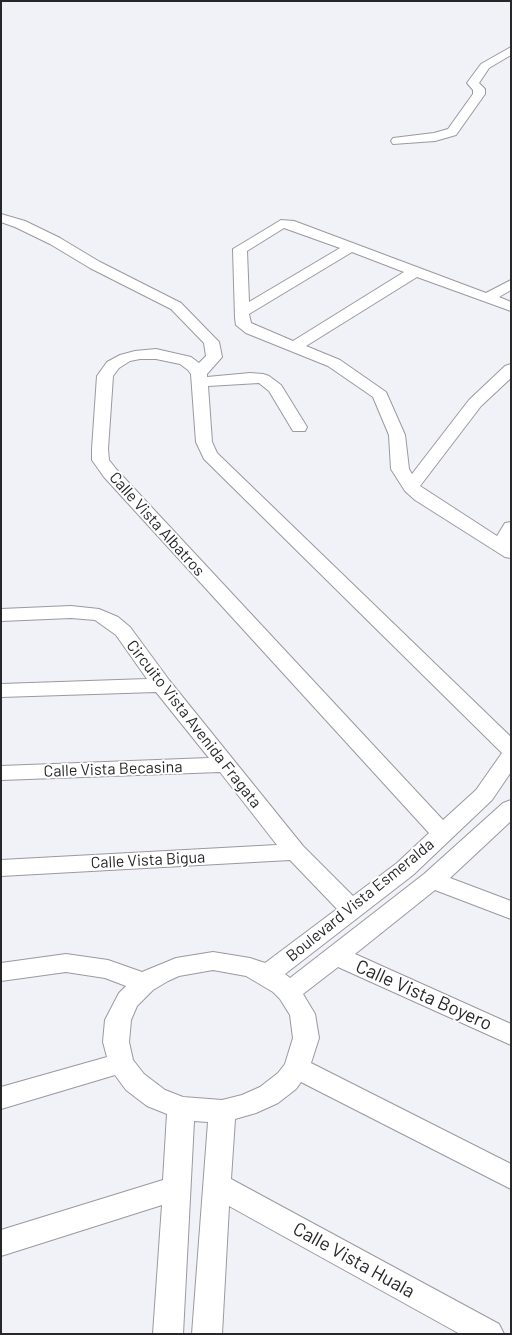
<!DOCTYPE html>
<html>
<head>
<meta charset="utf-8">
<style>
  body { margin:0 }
  #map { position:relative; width:512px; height:1335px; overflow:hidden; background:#f1f1f8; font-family:Barlow,sans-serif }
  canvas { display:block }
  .frame { position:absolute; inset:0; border:2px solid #27272a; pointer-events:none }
</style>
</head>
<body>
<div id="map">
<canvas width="512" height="1335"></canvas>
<div class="frame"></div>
</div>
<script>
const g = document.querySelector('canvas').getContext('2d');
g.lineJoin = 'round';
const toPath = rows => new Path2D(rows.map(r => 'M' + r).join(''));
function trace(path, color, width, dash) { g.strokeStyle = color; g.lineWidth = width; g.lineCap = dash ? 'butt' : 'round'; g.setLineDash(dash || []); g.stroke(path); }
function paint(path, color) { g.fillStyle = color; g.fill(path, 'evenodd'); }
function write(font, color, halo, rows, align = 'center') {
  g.font = font + ' Barlow,sans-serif'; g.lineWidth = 4; g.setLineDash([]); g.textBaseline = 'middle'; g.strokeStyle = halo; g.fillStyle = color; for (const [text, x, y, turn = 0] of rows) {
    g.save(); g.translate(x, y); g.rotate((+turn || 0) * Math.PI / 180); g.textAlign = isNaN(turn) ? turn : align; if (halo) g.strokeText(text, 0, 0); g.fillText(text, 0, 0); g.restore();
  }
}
const minor = toPath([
  [511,47,511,55,489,68,479,83,485,89,485,94,456,135,435,141,393,144,391,141,393,138,434,133,448,129,473,94,473,90,467,83,481,64,511,47],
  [1,214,25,221,60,238,100,262,181,303,219,342,222,357,207,374,207,377,250,373,263,374,269,376,281,385,307,427,305,431,293,431,269,391,259,383,208,386,212,442,217,453,511,737,511,772,492,800,413,875,285,974,290,978,424,874,503,803,511,800,511,821,450,878,511,901,511,919,435,890,355,954,511,1024,511,1045,338,967,303,994,315,1014,319,1038,311,1063,511,1164,511,1189,301,1082,296,1089,278,1103,256,1113,235,1119,231,1179,499,1324,504,1334,460,1334,229,1206,222,1334,192,1334,208,1122,194,1121,183,1334,153,1334,162,1205,1,1256,1,1230,163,1180,167,1114,147,1106,126,1090,115,1075,1,1109,1,1087,107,1057,103,1042,105,1020,119,993,126,986,105,978,66,972,1,981,1,963,66,954,108,960,142,972,176,958,213,952,250,958,265,963,337,909,290,860,1,876,1,860,277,845,220,772,1,780,1,766,209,758,156,692,1,697,1,684,147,679,116,635,95,620,71,618,1,621,1,609,71,606,99,609,118,617,130,627,169,680,303,846,353,896,397,863,429,833,104,477,92,460,92,449,97,376,107,362,120,355,135,351,156,349,191,357,199,363,206,356,204,343,171,309,90,268,50,244,15,227,1,222,1,214],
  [140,359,156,359,180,364,188,370,191,374,196,442,204,459,502,753,476,790,443,820,116,469,109,460,108,449,113,376,119,368,130,361,140,359],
  [213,970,246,976,273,992,280,999,290,1015,293,1038,285,1064,278,1073,260,1087,242,1095,222,1100,183,1097,165,1090,144,1074,133,1060,129,1042,131,1020,137,1006,153,990,168,981,179,976,213,970],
  [281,220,294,221,486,293,511,280,511,290,499,297,511,302,511,311,417,277,306,346,340,360,386,392,405,435,409,469,412,474,469,400,505,366,511,364,511,378,481,406,420,486,497,536,505,523,511,522,511,558,505,557,415,500,405,491,391,469,389,435,373,397,328,366,246,333,236,325,235,318,233,249,281,220],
  [284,228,340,248,249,302,247,251,284,228],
  [352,252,404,272,293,341,251,323,249,314,352,252]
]);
trace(minor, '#9999a0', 2);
paint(minor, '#fff');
write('16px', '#27272a', '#fff', [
  ["Calle Vista Albatros",157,524,48],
  ["Circuito Vista Avenida Fragata",194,724,52],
  ["Calle Vista Becasina",113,769,-2],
  ["Calle Vista Bigua",148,860,-3],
  ["Boulevard Vista Esmeralda",360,900,-39]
]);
write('19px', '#27272a', '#fff', [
  ["Calle Vista Boyero",424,995,24],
  ["Calle Vista Huala",354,1260,29]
]);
</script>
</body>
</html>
